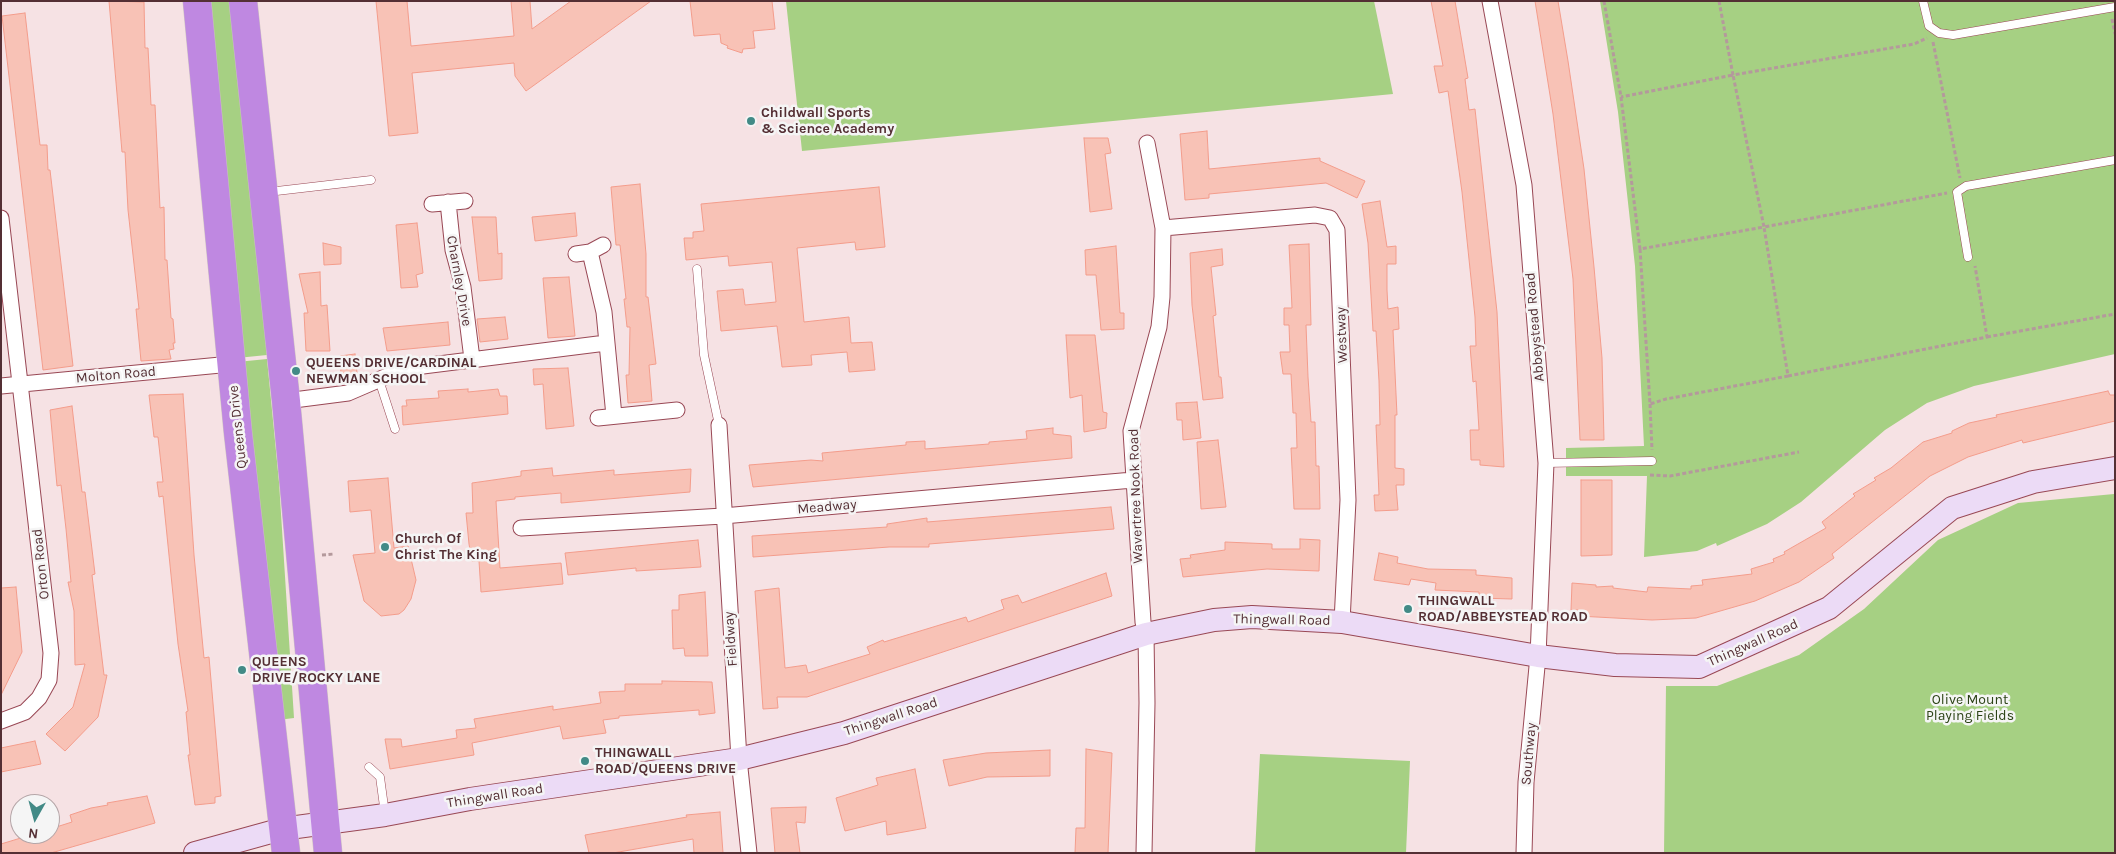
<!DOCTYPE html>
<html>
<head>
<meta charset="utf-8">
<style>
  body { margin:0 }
  #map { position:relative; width:2116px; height:854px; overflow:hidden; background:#f6e2e4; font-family:Karla,sans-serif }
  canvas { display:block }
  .frame { position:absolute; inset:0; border:2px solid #542f34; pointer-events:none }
  .north { position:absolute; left:10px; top:794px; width:50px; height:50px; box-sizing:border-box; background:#f5f5f5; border:1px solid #b5a6a8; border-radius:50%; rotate:187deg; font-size:14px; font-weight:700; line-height:20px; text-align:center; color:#542f34 }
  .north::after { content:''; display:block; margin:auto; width:18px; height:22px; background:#428a86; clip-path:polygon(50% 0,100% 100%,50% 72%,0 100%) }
</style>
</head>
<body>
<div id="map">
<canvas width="2116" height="854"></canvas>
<div class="frame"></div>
<div class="north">N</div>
</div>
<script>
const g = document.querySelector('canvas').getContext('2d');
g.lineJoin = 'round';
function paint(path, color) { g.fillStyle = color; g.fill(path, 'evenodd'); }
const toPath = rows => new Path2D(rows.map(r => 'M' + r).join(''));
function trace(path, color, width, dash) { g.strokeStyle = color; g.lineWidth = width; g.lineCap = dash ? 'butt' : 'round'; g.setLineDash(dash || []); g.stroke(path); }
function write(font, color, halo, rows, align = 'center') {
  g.font = font + ' Karla,sans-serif'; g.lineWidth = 5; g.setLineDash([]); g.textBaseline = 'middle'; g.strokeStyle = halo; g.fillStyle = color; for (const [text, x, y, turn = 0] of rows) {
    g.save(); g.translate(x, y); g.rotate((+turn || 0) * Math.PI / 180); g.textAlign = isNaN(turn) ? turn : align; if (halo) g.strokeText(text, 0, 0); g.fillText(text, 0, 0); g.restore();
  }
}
paint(toPath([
  [202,1,233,1,267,355,237,358],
  [786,1,1374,1,1393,94,802,151],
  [1600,1,2115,1,2115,354,1974,386,1927,403,1885,430,1801,502,1767,524,1717,546,1716,543,1697,551,1644,557,1647,476,1566,476,1566,448,1644,446,1635,266,1618,112],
  [267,359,279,482,294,718,278,720,237,362],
  [2114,494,2115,853,1664,853,1666,686,1717,686,1799,655,1864,609,1938,540,2018,503],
  [1260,754,1410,761,1406,853,1255,853]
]), '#a6d083');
const building = toPath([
  [109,1,144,2,145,48,148,48,151,105,155,105,160,208,164,207,165,260,167,260,171,318,173,319,175,343,173,343,174,349,169,350,171,359,141,361,136,309,139,309,128,210,125,152,122,152,109,1],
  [376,1,407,1,411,46,514,36,511,1,530,1,532,29,571,1,651,1,526,91,515,76,514,63,412,73,418,133,389,136,376,1],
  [690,1,772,1,775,29,753,31,755,48,743,49,742,53,727,48,728,46,721,43,720,34,694,36,690,1],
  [1431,1,1455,1,1468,78,1465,79,1469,110,1475,109,1497,312,1504,467,1480,465,1480,460,1471,460,1470,430,1479,430,1476,381,1473,382,1470,346,1476,346,1475,317,1462,192,1448,91,1439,93,1434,66,1443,66,1431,1],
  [1535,1,1558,1,1568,61,1584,169,1594,267,1602,358,1604,440,1580,440,1573,279,1553,114,1535,1],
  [25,13,40,145,47,145,48,170,50,170,73,366,43,370,2,16,25,13],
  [1207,131,1209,169,1320,158,1320,161,1365,181,1357,198,1326,183,1209,194,1209,198,1185,200,1180,134,1207,131],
  [1084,138,1108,138,1111,153,1105,154,1112,209,1090,212,1084,138],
  [640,184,646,254,646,297,648,297,656,364,649,365,652,401,628,403,626,375,629,375,630,327,627,327,624,299,626,299,620,245,616,245,611,187,640,184],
  [879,187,885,247,856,250,855,242,797,248,804,322,849,317,851,343,872,342,875,370,849,372,847,352,811,355,812,365,782,367,777,326,721,331,717,291,743,289,745,305,776,302,772,262,729,266,728,256,686,260,684,238,693,238,693,232,704,231,701,204,879,187],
  [1380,201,1387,247,1396,246,1396,264,1387,264,1387,290,1388,309,1398,307,1399,329,1393,330,1397,415,1395,415,1395,468,1404,469,1404,485,1396,485,1398,510,1375,511,1374,495,1379,495,1376,425,1380,425,1379,381,1376,331,1373,331,1368,243,1362,204,1380,201],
  [575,213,577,236,535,241,532,217,575,213],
  [472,217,496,217,498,254,502,253,502,279,479,281,472,217],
  [417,223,423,273,416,275,418,287,401,288,396,225,417,223],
  [323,243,341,247,341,264,324,265,323,243],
  [1309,244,1311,325,1306,325,1308,377,1311,422,1315,422,1316,466,1319,466,1320,509,1294,509,1291,448,1297,448,1296,413,1293,413,1291,374,1283,374,1280,352,1290,352,1289,325,1284,325,1284,308,1292,308,1289,245,1309,244],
  [1116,246,1120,313,1124,313,1124,329,1101,330,1096,275,1086,275,1085,250,1116,246],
  [1222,249,1223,265,1211,267,1216,315,1213,316,1219,377,1221,377,1223,398,1203,400,1192,305,1190,253,1222,249],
  [320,272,321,306,327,305,330,351,306,351,304,313,308,313,299,274,320,272],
  [569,277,575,336,548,338,543,278,569,277],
  [505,317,508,339,480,342,477,319,505,317],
  [448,322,450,345,387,351,383,328,448,322],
  [1066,335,1095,335,1103,412,1107,413,1106,428,1084,432,1082,395,1070,398,1066,335],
  [355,354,357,373,341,374,340,356,355,354],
  [568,368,574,426,546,429,543,384,534,385,533,369,568,368],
  [468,389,468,392,498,389,500,396,507,396,508,414,403,425,402,406,407,406,406,400,439,398,438,391,468,389],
  [2108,391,2110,395,2115,395,2115,421,2023,443,2022,440,1968,457,1930,476,1832,554,1834,558,1799,582,1755,601,1696,618,1652,620,1578,616,1578,610,1571,610,1572,583,1596,585,1596,587,1613,586,1613,588,1647,592,1648,587,1691,589,1691,586,1703,585,1702,580,1752,574,1751,569,1774,562,1773,559,1785,554,1784,552,1826,528,1822,522,1855,496,1853,494,1876,480,1874,478,1891,468,1923,442,1952,433,1952,431,1969,423,1997,417,1996,415,2108,391],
  [183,394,194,555,204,658,209,657,221,796,215,797,215,803,195,805,188,755,190,755,186,712,188,711,178,644,163,496,159,497,157,482,163,482,158,437,154,437,149,395,183,394],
  [1197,402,1201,438,1183,440,1182,420,1177,420,1176,403,1197,402],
  [72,406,82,492,85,492,95,574,92,575,104,675,107,675,98,717,65,751,46,734,73,707,85,664,75,665,74,611,68,582,71,582,66,529,61,485,57,486,50,410,72,406],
  [1053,428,1053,434,1071,436,1072,458,753,487,749,465,811,460,823,461,822,453,906,445,906,442,925,441,925,449,989,444,989,442,1027,439,1026,431,1053,428],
  [1218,440,1226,507,1201,509,1197,442,1218,440],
  [552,468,553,476,614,470,614,475,691,469,690,492,561,503,561,493,515,497,515,499,496,501,500,568,561,563,563,584,481,592,479,561,472,561,469,544,466,513,473,513,472,483,521,476,521,471,552,468],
  [388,478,394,548,408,546,416,580,411,599,404,610,399,614,381,616,364,601,353,555,375,553,371,510,350,512,348,481,388,478],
  [1581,480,1612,480,1612,555,1581,556,1581,480],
  [1111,507,1114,529,929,544,929,547,889,547,753,557,752,536,887,527,887,524,927,518,927,522,1111,507],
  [1300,539,1320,540,1319,571,1267,569,1183,577,1180,559,1191,558,1190,555,1225,550,1225,542,1272,544,1272,549,1300,549,1300,539],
  [698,540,701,567,636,571,636,568,568,575,565,553,698,540],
  [1379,553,1398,557,1397,563,1428,569,1476,570,1476,575,1512,578,1512,599,1479,598,1479,592,1435,590,1436,583,1411,579,1409,585,1374,580,1379,553],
  [1106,573,1112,596,807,697,777,697,778,708,763,709,755,591,779,588,785,668,806,665,808,673,870,654,867,647,883,640,884,642,966,617,968,622,1004,609,1001,600,1018,595,1022,603,1106,573],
  [16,587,22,652,1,695,1,588,16,587],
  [705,592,708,656,685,656,684,648,673,649,672,610,679,610,679,595,705,592],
  [662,681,712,682,715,713,699,715,699,710,619,716,619,718,603,720,606,733,563,739,560,726,472,743,474,755,390,769,385,739,401,739,402,747,457,738,456,730,476,728,474,719,553,706,553,710,601,703,599,692,625,691,625,684,662,684,662,681],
  [35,741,41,764,1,772,1,748,35,741],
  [1086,749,1112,753,1108,853,1075,853,1076,828,1085,828,1086,749],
  [1050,750,1050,776,987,777,949,786,943,760,986,753,1050,750],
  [915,769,926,828,887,835,886,821,845,831,836,798,878,785,876,778,915,769],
  [147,796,155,823,51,853,1,853,1,844,34,834,50,834,50,829,72,822,70,815,91,808,108,805,107,803,147,796],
  [806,807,805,823,796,822,800,853,775,853,771,808,806,807],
  [720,812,723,853,694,853,693,839,613,853,589,853,585,835,687,817,686,815,720,812]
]);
paint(building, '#f8c2b6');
trace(building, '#f39c8b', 1);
const lane = toPath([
  [1923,1,1929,26,1939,33,1953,35,2115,7],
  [268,192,371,180],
  [1968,257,1957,192,1966,186,2115,160],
  [697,269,704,355,719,425],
  [379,380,395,429],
  [1546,463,1652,461],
  [369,767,380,777,385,814]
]);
const street = toPath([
  [1490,1,1524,185,1546,463,1538,656,1526,782,1524,853],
  [448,202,453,250,463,287,472,359],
  [432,204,465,201],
  [1,218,51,653,49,680,39,698,25,712,1,721],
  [1163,228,1315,215,1330,218,1337,230,1348,500,1342,622],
  [590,252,604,312,614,416],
  [576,254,590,252,603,245],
  [1,386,231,364],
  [286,401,348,393,399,371,415,367,606,343],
  [598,418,677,410],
  [719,425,739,759,749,853],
  [521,528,723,516,1133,480],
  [1144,853,1147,703,1146,634,1143,622,1131,431,1159,327,1162,297,1163,228,1147,143]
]);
const secondary = toPath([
  [195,853,282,829,385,815,470,799,739,759,844,733,1146,634,1214,620,1252,617,1342,622,1538,656,1615,665,1699,667,1829,608,1952,508,2033,482,2115,468]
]);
const highway = toPath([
  [197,1,238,433,286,853],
  [243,1,286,401,328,853]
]);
trace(lane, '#994855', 9);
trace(street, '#994855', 17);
trace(secondary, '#994855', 24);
trace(highway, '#ccc1c2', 29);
trace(toPath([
  [1604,1,1621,97,1640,249,1764,227,1733,75,1621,97],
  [1719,1,1733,75,1914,44,1927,38],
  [2112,19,2115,34],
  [1933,42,1960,178],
  [1640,249,1650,404,1666,399,1788,376,1764,227,1947,193],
  [1987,337,2115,314],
  [1788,376,1987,337,1975,266],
  [1650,404,1652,450],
  [1650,475,1670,476,1799,452],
  [322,555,334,554]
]), '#b4999c', 3, [4, 2.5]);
trace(lane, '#fff', 8);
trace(street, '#fff', 15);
trace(secondary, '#ecdbf6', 22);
trace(highway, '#bf88e1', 28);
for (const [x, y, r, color] of [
  [751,121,5,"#428a86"],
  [296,371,5,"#428a86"],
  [385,547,5,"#428a86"],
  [1408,609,5,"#428a86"],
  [242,670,5,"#428a86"],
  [585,761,5,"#428a86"]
]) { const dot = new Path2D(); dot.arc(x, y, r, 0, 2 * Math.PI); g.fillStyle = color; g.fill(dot); trace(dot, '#f5f5f5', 2); }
write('bold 14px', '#542f34', '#f5f5f5', [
  ["Childwall Sports",761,113],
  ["& Science Academy",761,129],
  ["QUEENS DRIVE/CARDINAL",306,363],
  ["NEWMAN SCHOOL",306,379],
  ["Church Of",395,539],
  ["Christ The King",395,555],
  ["THINGWALL",1418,601],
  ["ROAD/ABBEYSTEAD ROAD",1418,617],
  ["QUEENS",252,662],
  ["DRIVE/ROCKY LANE",252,678],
  ["THINGWALL",595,753],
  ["ROAD/QUEENS DRIVE",595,769]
], 'left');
write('14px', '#542f34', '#f5f5f5', [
  ["Charnley Drive",459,281,80],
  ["Abbeystead Road",1535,327,-95],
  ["Westway",1342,335,-92],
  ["Molton Road",116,375,-5],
  ["Queens Drive",238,427,-96],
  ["Wavertree Nook Road",1136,496,-92],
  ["Meadway",827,507,-5],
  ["Orton Road",41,564,-96],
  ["Thingwall Road",1282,620,1],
  ["Fieldway",731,639,-94],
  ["Thingwall Road",1753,643,-24],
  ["Thingwall Road",891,717,-18],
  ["Southway",1529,754,-85],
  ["Thingwall Road",495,796,-9]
]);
write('14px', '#2c4316', '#f5f5f5', [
  ["Olive Mount",1970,700],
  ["Playing Fields",1970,716]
]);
</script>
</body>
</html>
